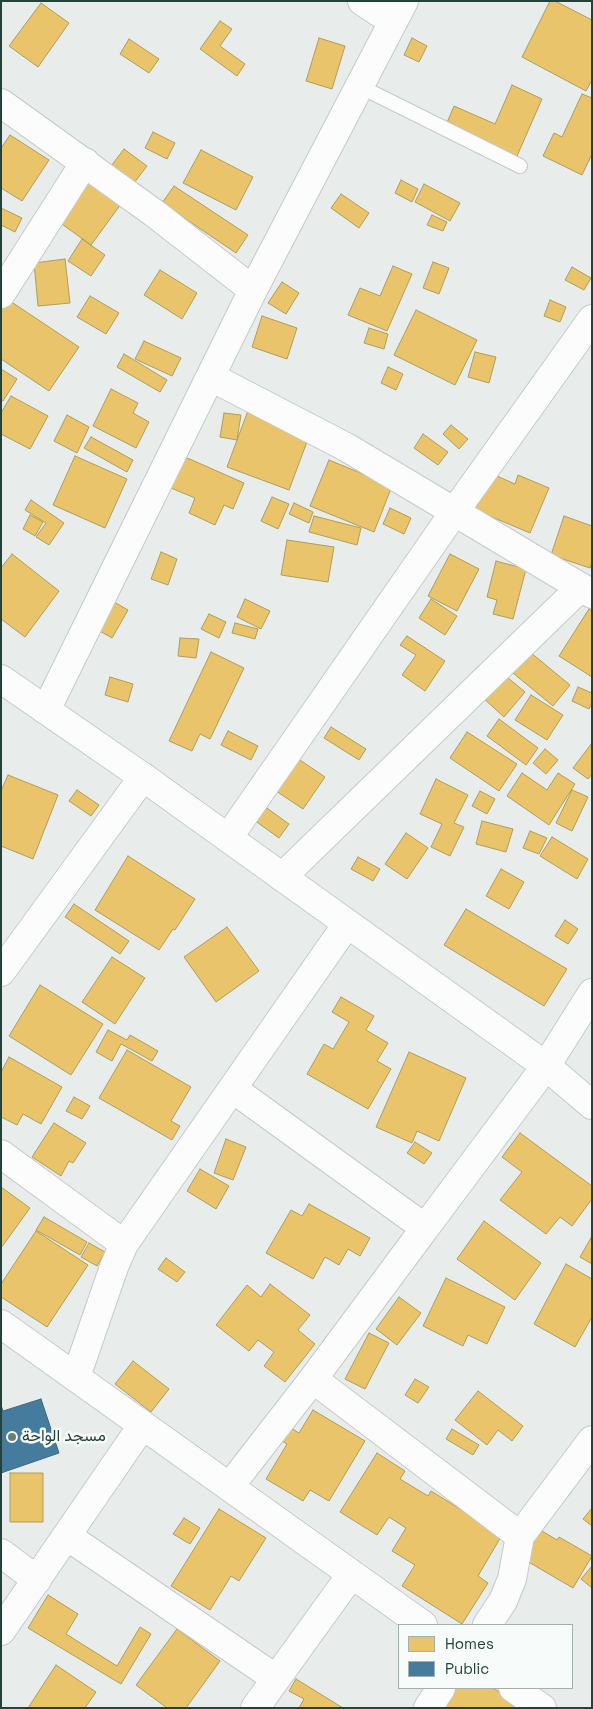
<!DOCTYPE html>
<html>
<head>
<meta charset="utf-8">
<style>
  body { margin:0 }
  #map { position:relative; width:593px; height:1709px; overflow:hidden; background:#e8edeb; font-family:"Space Grotesk",sans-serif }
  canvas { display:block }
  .frame { position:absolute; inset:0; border:2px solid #24423a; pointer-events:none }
  .legend { position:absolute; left:398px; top:1624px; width:175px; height:65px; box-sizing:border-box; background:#f7fbf9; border:1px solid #a3b1ad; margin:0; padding:6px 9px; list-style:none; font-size:15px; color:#24423a }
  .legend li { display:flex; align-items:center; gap:10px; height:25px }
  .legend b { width:25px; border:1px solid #a3b1ad }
</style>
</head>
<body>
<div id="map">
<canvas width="593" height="1709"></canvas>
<div class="frame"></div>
<ul class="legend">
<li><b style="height:14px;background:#e9c46a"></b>Homes</li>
<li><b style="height:14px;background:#457b9d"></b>Public</li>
</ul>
</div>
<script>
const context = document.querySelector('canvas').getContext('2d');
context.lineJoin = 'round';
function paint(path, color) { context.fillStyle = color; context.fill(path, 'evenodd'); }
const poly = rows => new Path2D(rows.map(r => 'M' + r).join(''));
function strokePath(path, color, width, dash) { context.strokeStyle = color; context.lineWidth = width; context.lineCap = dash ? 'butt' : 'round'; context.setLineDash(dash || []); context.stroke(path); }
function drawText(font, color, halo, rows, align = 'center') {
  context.font = font + ' "Space Grotesk",Vazirmatn,sans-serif'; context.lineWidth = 5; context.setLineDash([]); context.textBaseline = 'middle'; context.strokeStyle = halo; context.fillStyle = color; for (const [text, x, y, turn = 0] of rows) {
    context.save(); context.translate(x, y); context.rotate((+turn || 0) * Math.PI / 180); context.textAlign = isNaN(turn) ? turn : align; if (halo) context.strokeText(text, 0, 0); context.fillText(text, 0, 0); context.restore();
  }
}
const homes = poly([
  [550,1,555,1,592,20,592,80,586,91,522,57,550,1],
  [41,3,69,23,38,67,9,46,41,3],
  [220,21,232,29,220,46,245,64,237,76,200,49,220,21],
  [319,38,345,46,332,89,306,81,319,38],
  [412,38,427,46,419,62,404,55,412,38],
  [129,39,159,59,149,73,120,54,129,39],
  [512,85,542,99,517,156,446,125,454,106,495,124,512,85],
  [582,94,592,98,592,154,582,175,543,156,554,133,562,137,582,94],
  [153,132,175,143,167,159,145,148,153,132],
  [10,135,49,160,22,201,1,188,1,148,10,135],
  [124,149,147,166,134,183,111,166,124,149],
  [201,150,253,177,236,210,183,183,201,150],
  [89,180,121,204,91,245,59,222,89,180],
  [401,180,418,189,412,202,395,193,401,180],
  [424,184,460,203,450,221,415,202,424,184],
  [174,186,248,235,236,253,162,203,174,186],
  [341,194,369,213,359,228,331,208,341,194],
  [1,208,22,218,15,232,1,225,1,208],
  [432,215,447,222,443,231,427,225,432,215],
  [82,239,105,255,91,276,68,261,82,239],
  [65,259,70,303,38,306,34,263,65,259],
  [433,262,449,268,439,294,423,288,433,262],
  [393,266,412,274,387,331,348,315,360,288,380,296,393,266],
  [572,267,591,278,584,290,565,280,572,267],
  [160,270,197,293,182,319,144,295,160,270],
  [282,282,299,293,286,314,268,303,282,282],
  [90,296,119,313,106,334,77,317,90,296],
  [7,299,79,347,49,391,1,359,1,306,7,299],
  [550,300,566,307,560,322,544,316,550,300],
  [416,310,477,340,455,385,394,355,416,310],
  [262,316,297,328,287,359,252,347,262,316],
  [369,328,388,334,384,349,364,343,369,328],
  [144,341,181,358,172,376,135,359,144,341],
  [475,352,496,357,489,383,468,377,475,352],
  [124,354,167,380,160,392,117,367,124,354],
  [388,367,403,374,396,390,381,383,388,367],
  [1,369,17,379,3,401,1,400,1,369],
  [111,389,138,403,133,413,149,422,136,448,93,426,111,389],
  [11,396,48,416,30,449,1,434,1,413,11,396],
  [249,408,311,431,289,490,227,467,249,408],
  [224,413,241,415,237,440,220,437,224,413],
  [67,415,89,427,77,453,54,441,67,415],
  [451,425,468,439,459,449,443,434,451,425],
  [423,434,448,452,438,465,414,448,423,434],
  [91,437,133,460,127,472,84,448,91,437],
  [75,456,127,479,105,528,53,505,75,456],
  [185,457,244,483,233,509,224,505,215,525,189,513,195,498,171,488,185,457],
  [329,460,392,486,374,532,310,506,329,460],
  [488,472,515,484,518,475,549,488,530,533,473,509,488,472],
  [272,497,289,504,278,529,261,521,272,497],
  [31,500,64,523,49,545,36,537,46,523,25,510,31,500],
  [294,503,313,512,309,523,289,514,294,503],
  [390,508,411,518,404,534,383,524,390,508],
  [30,515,43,522,35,536,23,529,30,515],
  [314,516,361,528,357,545,309,532,314,516],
  [564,516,592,526,592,562,590,568,551,555,564,516],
  [287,540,334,547,328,582,281,575,287,540],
  [161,552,177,559,168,585,151,579,161,552],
  [12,554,59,591,25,637,1,619,1,568,12,554],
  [450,554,479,569,457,611,428,596,450,554],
  [496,561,526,569,513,619,493,614,497,600,487,597,496,561],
  [245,599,270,611,261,629,237,617,245,599],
  [431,599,457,616,445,635,419,618,431,599],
  [114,602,128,610,112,638,98,630,114,602],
  [589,609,592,611,592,677,559,656,589,609],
  [209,614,226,622,219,638,201,629,209,614],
  [235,623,258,629,255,639,232,633,235,623],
  [407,636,445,661,425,691,402,675,416,655,400,645,407,636],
  [180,638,199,639,196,658,178,656,180,638],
  [211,652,244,668,210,739,200,734,192,751,169,741,211,652],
  [530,652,570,685,553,706,513,673,530,652],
  [501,672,525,692,504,717,481,696,501,672],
  [110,677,133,684,128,702,105,695,110,677],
  [578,687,592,693,592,703,589,709,572,701,578,687],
  [531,695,563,715,547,740,515,720,531,695],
  [499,719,538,748,526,765,487,736,499,719],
  [331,727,366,749,359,760,324,738,331,727],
  [228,731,258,746,251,760,221,745,228,731],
  [467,732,517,764,499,791,450,758,467,732],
  [592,743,592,774,588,779,573,768,592,743],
  [545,749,558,760,546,774,533,763,545,749],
  [297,758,325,777,303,809,276,791,297,758],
  [522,773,547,790,558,773,575,784,549,825,507,796,522,773],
  [8,775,58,795,33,859,1,846,1,791,8,775],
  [436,779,468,795,454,823,464,827,450,856,431,847,442,824,420,814,436,779],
  [77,790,99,805,91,816,69,801,77,790],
  [572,790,588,797,572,831,556,823,572,790],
  [480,791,495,799,487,814,472,806,480,791],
  [264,806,289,824,279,838,254,820,264,806],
  [482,821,513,829,506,852,476,844,482,821],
  [530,831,547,838,539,854,523,848,530,831],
  [406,833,428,848,407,879,385,864,406,833],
  [552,837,588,859,577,879,540,856,552,837],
  [128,856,195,899,175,930,173,929,159,950,95,910,128,856],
  [358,857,380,869,373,881,351,869,358,857],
  [501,869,524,882,509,909,486,896,501,869],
  [74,904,129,941,120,954,65,917,74,904],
  [466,909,567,969,544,1006,444,945,466,909],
  [565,920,578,929,568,944,555,936,565,920],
  [227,927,259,971,216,1002,184,957,227,927],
  [112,957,145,978,115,1024,82,1002,112,957],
  [40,985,103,1024,71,1075,9,1036,40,985],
  [341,997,374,1016,366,1030,388,1043,377,1061,391,1069,368,1109,307,1074,324,1044,333,1049,349,1022,332,1012,341,997],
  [108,1030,127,1040,130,1035,158,1051,152,1061,121,1044,112,1061,96,1052,108,1030],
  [127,1050,191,1087,171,1121,180,1126,172,1140,99,1098,127,1050],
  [409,1052,466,1078,439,1141,417,1131,412,1143,376,1127,409,1052],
  [9,1057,62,1087,41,1124,23,1114,17,1125,1,1117,1,1072,9,1057],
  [74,1097,90,1106,82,1119,66,1111,74,1097],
  [54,1123,86,1143,73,1163,69,1161,61,1176,32,1157,54,1123],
  [520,1133,592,1186,592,1199,572,1226,560,1217,546,1234,500,1200,522,1172,502,1157,520,1133],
  [226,1139,246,1147,233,1180,214,1173,226,1139],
  [415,1142,432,1153,424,1164,407,1153,415,1142],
  [200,1169,229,1186,216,1209,187,1191,200,1169],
  [1,1187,30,1208,1,1248,1,1187],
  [309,1204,370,1238,360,1256,348,1249,339,1265,325,1257,313,1279,266,1253,291,1210,302,1216,309,1204],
  [44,1217,87,1242,80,1255,36,1230,44,1217],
  [484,1221,541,1263,515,1300,457,1259,484,1221],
  [36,1231,88,1265,47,1327,1,1297,1,1284,36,1231],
  [592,1236,592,1264,580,1257,592,1236],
  [89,1243,105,1252,97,1266,81,1257,89,1243],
  [166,1258,185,1272,177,1282,158,1269,166,1258],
  [566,1264,592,1279,592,1317,575,1347,534,1324,566,1264],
  [446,1278,505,1307,487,1344,468,1335,463,1346,423,1326,446,1278],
  [270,1284,310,1315,298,1330,315,1344,285,1382,264,1366,274,1352,258,1340,249,1351,216,1325,247,1285,261,1297,270,1284],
  [399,1297,421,1313,397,1345,376,1329,399,1297],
  [369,1333,389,1343,365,1389,345,1379,369,1333],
  [133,1361,169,1389,151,1412,115,1384,133,1361],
  [415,1379,429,1387,418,1403,405,1395,415,1379],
  [478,1391,523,1426,512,1441,498,1430,487,1445,455,1420,478,1391],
  [313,1410,365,1441,329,1501,310,1490,303,1501,266,1479,287,1444,272,1435,280,1421,299,1433,313,1410],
  [452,1429,479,1445,473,1455,446,1439,452,1429],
  [377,1453,405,1471,400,1479,428,1496,431,1491,502,1535,478,1576,488,1583,462,1624,402,1586,415,1565,392,1551,406,1528,389,1517,377,1535,340,1512,377,1453],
  [10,1473,43,1473,43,1522,10,1522,10,1473],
  [592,1508,592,1526,583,1519,592,1508],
  [219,1509,266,1538,239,1581,231,1576,210,1610,171,1586,219,1509],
  [184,1518,200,1528,190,1544,173,1534,184,1518],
  [537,1528,557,1540,559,1537,592,1556,573,1588,520,1557,537,1528],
  [592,1566,592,1588,581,1579,592,1566],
  [48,1595,78,1614,66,1634,117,1666,140,1627,151,1634,121,1684,28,1628,48,1595],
  [177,1629,220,1661,186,1708,167,1708,136,1685,177,1629],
  [56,1665,96,1692,85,1708,28,1708,56,1665],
  [296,1679,343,1708,299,1708,304,1699,289,1691,296,1679],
  [454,1688,492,1688,517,1701,513,1708,430,1708,454,1688]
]);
const public = poly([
  [41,1399,59,1453,1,1473,1,1405,3,1411,41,1399]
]);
const service = poly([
  [359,86,520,166]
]);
const minor = poly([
  [362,1,392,21],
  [1,103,154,213,253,290],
  [1,294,85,162],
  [211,377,346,447,592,594],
  [46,710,253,290,404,1],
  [228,838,455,511,592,319],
  [282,877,581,587],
  [1,972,143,777],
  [1,1154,124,1244,347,924],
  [425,1228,546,1066,592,993],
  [1,1324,423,1625],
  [76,1377,114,1267,124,1244],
  [313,1379,520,1536],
  [230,1486,313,1379,425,1228,233,1089],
  [67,1536,275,1678],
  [1,1553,37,1580],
  [487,1625,503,1601,512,1579,520,1536,592,1440],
  [1,1631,142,1426],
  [513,1688,542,1708],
  [255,1708,351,1575],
  [428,1708,441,1688]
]);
const tertiary = poly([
  [1,679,143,777,546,1066,592,1105]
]);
const markers = [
  [12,1437,5,"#697e78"]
];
const poiNames = [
  ["مسجد الواحة",22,1437]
];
paint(homes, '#e9c46a');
strokePath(homes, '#ae9d5c', 1);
paint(public, '#457b9d');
strokePath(public, '#3b6a7f', 1);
strokePath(service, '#c5cac8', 16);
strokePath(minor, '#c5cac8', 30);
strokePath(tertiary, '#c5cac8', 30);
strokePath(service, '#fcfcfc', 14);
strokePath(minor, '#fcfcfc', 28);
strokePath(tertiary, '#fcfcfc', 28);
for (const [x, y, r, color] of markers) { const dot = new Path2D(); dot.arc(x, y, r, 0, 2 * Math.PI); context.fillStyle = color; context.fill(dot); strokePath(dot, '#f7fbf9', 2); }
drawText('16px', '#24423a', '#f7fbf9', poiNames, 'left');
</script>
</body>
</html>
